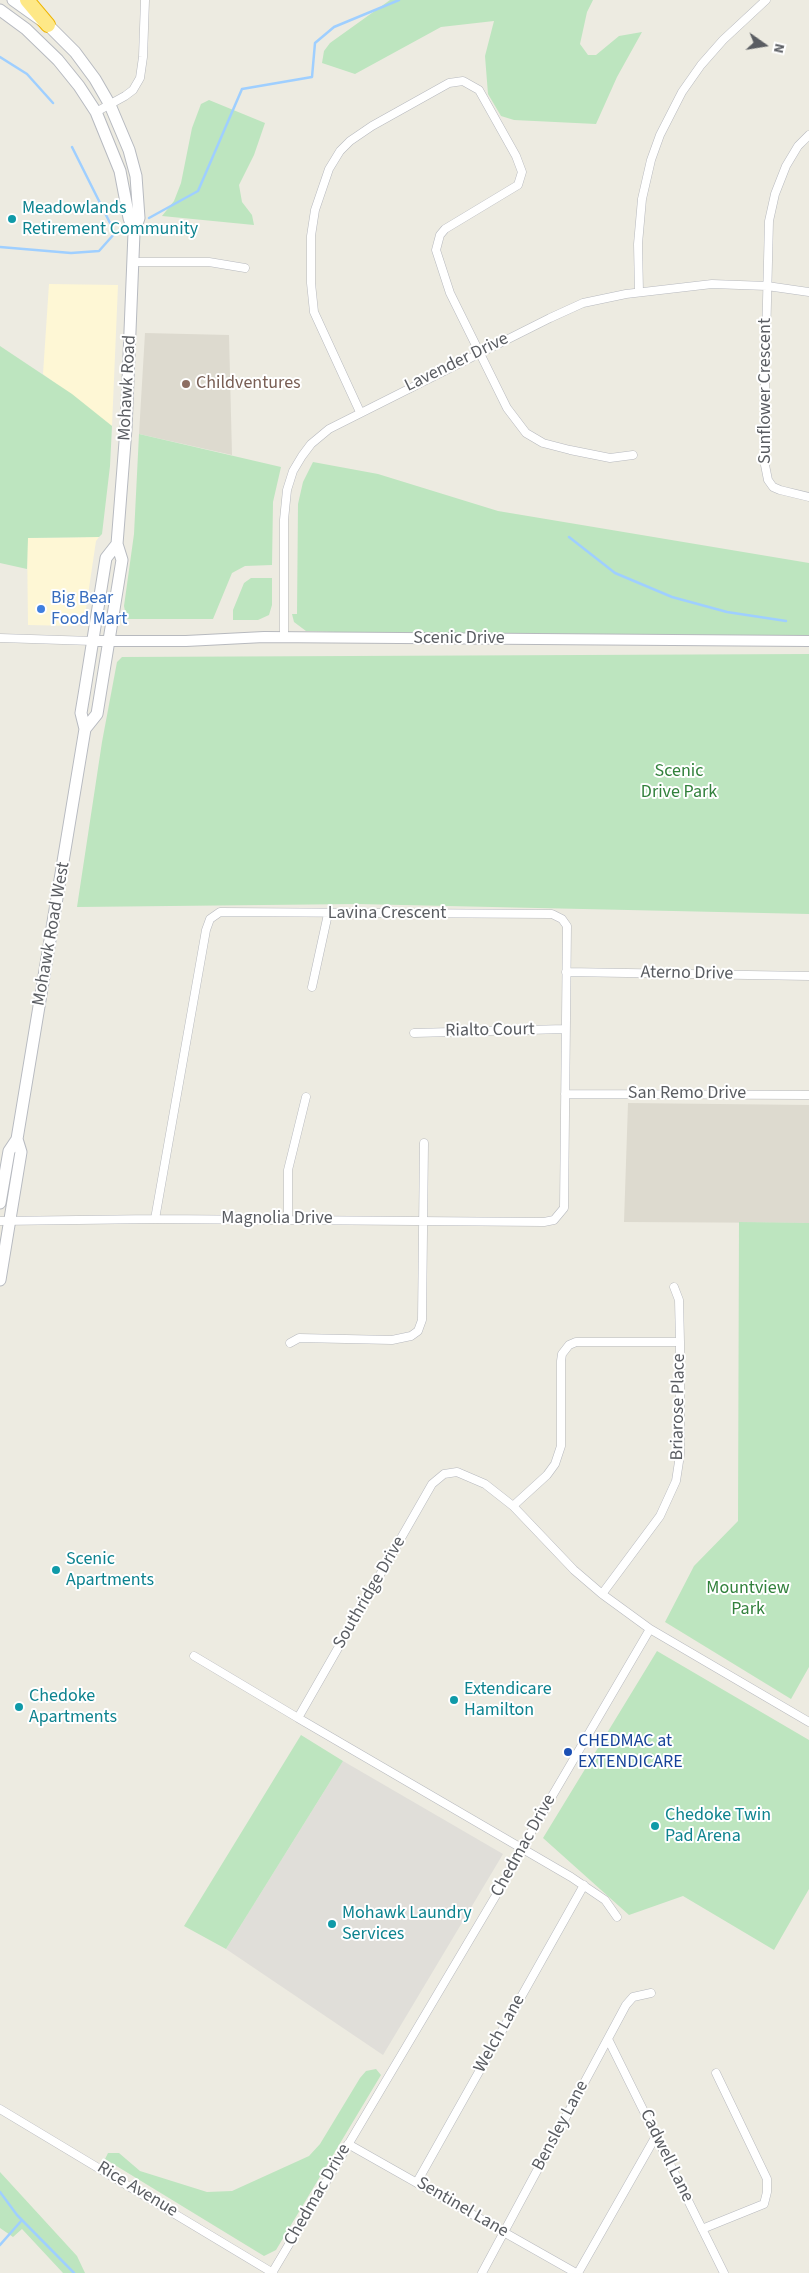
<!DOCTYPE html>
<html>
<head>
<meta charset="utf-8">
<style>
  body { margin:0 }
  #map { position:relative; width:809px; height:2273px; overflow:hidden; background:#edebe1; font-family:"Source Sans 3",sans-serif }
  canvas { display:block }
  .north { position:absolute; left:739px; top:20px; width:50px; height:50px; -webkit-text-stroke:4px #fff; paint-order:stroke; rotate:103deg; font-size:14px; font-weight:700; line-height:20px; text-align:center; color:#5a5d62 }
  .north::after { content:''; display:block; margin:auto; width:18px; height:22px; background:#5a5d62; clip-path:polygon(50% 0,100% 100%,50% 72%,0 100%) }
</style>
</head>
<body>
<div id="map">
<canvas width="809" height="2273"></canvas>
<div class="north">N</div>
</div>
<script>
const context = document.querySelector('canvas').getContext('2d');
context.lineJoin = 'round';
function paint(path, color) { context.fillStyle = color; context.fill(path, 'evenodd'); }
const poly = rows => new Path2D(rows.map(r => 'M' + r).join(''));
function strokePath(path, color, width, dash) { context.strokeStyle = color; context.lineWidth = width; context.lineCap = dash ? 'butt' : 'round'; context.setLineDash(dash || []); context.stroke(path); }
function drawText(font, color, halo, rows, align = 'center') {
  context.font = font + ' "Source Sans 3",sans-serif'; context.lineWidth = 4; context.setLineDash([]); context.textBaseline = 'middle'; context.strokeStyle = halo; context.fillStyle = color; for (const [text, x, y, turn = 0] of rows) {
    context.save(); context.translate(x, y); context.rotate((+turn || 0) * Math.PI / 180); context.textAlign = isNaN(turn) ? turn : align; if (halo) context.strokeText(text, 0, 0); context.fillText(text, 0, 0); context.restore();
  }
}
const commercial = poly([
  [49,284,118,285,112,426,43,374],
  [99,537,96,541,84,622,74,626,28,625,27,538]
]);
const industrial = poly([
  [343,1761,503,1854,383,2055,226,1949]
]);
const education = poly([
  [145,333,229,335,232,455,139,434],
  [628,1103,809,1105,809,1223,624,1222]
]);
const green = poly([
  [390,0,593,0,587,12,580,44,588,55,596,55,619,36,642,32,617,77,596,124,514,120,501,116,488,94,485,56,494,21,441,27,355,74,322,63,324,51,330,43],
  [209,100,265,123,254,155,239,185,242,202,252,215,254,225,162,216,174,201,181,183,192,128,201,104],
  [0,346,72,394,112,426,110,466,102,534,99,537,28,538,27,569,0,563],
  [139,434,281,467,273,502,272,565,245,566,232,573,213,619,128,619,126,616,124,606,134,534],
  [313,462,378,474,498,511,809,563,809,635,421,635,306,631,294,622,292,614,297,614,298,504,303,482],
  [251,578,272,578,272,605,269,615,258,620,233,620,233,610,244,583],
  [809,654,809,914,357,904,77,907,102,742,117,662,122,657],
  [739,1222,809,1223,809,1667,791,1699,665,1622,694,1566,738,1521],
  [657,1651,809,1740,809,1889,774,1950,683,1896,629,1915,543,1838],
  [301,1735,343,1761,226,1949,184,1926],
  [376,2069,381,2075,276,2250,264,2256,105,2159,108,2153,119,2153,140,2171,207,2192,232,2191,309,2156,320,2144,360,2078,366,2071],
  [0,2172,77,2256,85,2273,63,2273,22,2229,13,2237,0,2228]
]);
const stream = poly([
  [0,57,27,74,53,103],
  [72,147,115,233],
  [149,218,198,191,242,89,312,77,315,43,334,27,399,0],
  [0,247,71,253,99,251,115,233,119,231],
  [569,537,615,573,672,597,727,612,786,621],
  [0,2192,17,2215,74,2273],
  [0,2245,22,2220]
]);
const minor = poly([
  [96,112,125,96,133,90,140,78,143,57,145,0],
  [809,135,798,146,786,166,775,194,769,221,765,382,765,465,768,480,773,487,780,490,809,497],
  [134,262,209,262,245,268],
  [639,292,638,244,642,199,651,160,660,135,682,92,701,65,723,40,766,0],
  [360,412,314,312,311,283,311,236,315,210,329,169,340,151,350,141,372,126,449,83,463,81,479,90,516,156,522,172,518,185,445,229,440,235,436,250,450,293,507,408,526,433,543,443,570,450,610,458,633,455],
  [284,637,284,520,287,490,293,471,302,456,311,444,329,429,550,318,583,303,626,294,712,284,767,286,809,292],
  [0,638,93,641],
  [566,972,809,976],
  [312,987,328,914],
  [414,1033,565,1029],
  [565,1094,809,1095],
  [288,1219,288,1170,306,1097],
  [0,1221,155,1219,544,1222,554,1220,564,1208,567,926,562,919,552,914,220,912,210,919,206,930,155,1219],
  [290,1343,299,1338,392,1340,411,1336,418,1331,422,1320,424,1143],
  [513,1506,547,1475,555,1464,561,1446,561,1361,562,1354,569,1345,576,1342,680,1342],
  [602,1594,660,1516,676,1481,680,1455,680,1342,679,1300,674,1287],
  [194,1656,298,1718],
  [617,1917,605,1900,571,1877,298,1718,432,1484,444,1474,457,1472,485,1484,513,1506,574,1570,602,1594,650,1629],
  [608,2039,724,2273],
  [0,2109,273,2273],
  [348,2144,576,2273],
  [417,2182,584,1885],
  [702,2229,764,2204,767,2192,767,2179,716,2073],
  [272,2273,495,1897,534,1827,650,1629,809,1722],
  [482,2273,626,2005,633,1997,651,1993],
  [578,2273,656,2136]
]);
const tertiary = poly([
  [93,641,186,641,264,637,809,641]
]);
const secondary = poly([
  [13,0,48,25,75,52,95,79,110,105,129,150,136,176,139,218,134,233],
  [0,10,26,29,58,60,79,86,96,112,120,171,129,218,134,233,126,429,117,544,122,560,97,714,85,729],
  [0,1203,9,1151,17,1139],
  [0,1280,21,1152,17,1139,85,729,81,713,85,689,106,558,117,544]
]);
const motorway = poly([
  [27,0,48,25]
]);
const markers = [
  [12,219,5,"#0f9aa8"],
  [186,384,5,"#8d6e63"],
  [41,609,5,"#3f7fe0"],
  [56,1570,5,"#0f9aa8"],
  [454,1700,5,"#0f9aa8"],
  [19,1707,5,"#0f9aa8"],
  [568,1752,5,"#1a4fb4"],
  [655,1826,5,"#0f9aa8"],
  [332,1924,5,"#0f9aa8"]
];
const cultureNames = [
  ["Meadowlands",22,209],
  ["Retirement Community",22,230],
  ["Scenic",66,1560],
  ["Apartments",66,1581],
  ["Extendicare",464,1690],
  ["Hamilton",464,1711],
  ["Chedoke",29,1697],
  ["Apartments",29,1718],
  ["Chedoke Twin",665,1816],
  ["Pad Arena",665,1837],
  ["Mohawk Laundry",342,1914],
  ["Services",342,1935]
];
const streetNames = [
  ["Lavender Drive",457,363,-26],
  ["Mohawk Road",128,388,-87],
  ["Sunflower Crescent",766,391,-90],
  ["Scenic Drive",459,639],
  ["Lavina Crescent",387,914],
  ["Mohawk Road West",52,934,-80],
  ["Aterno Drive",687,974,1],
  ["Rialto Court",490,1031,-1],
  ["San Remo Drive",687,1094],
  ["Magnolia Drive",277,1219],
  ["Briarose Place",679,1407,-89],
  ["Southridge Drive",370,1593,-60],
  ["Chedmac Drive",524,1846,-61],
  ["Welch Lane",500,2034,-61],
  ["Bensley Lane",561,2126,-62],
  ["Cadwell Lane",666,2156,64],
  ["Rice Avenue",137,2190,31],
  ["Chedmac Drive",318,2195,-60],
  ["Sentinel Lane",462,2208,30]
];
const educationNames = [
  ["Childventures",196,384]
];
const shopNames = [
  ["Big Bear",51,599],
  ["Food Mart",51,620]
];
const parkNames = [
  ["Scenic",679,772],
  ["Drive Park",679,793],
  ["Mountview",748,1589],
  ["Park",748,1610]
];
const transitNames = [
  ["CHEDMAC at",578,1742],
  ["EXTENDICARE",578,1763]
];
paint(commercial, '#fef7d5');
paint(industrial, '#e0ded9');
paint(education, '#dddacf');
paint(green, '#bde5bf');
strokePath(stream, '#9fcfff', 2.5);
strokePath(minor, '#b7b9be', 9);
strokePath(tertiary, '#b7b9be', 12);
strokePath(secondary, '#b7bac0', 13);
strokePath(motorway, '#eeb400', 16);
strokePath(minor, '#fff', 8);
strokePath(tertiary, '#fff', 10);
strokePath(secondary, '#fff', 11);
strokePath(motorway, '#fee887', 14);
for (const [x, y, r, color] of markers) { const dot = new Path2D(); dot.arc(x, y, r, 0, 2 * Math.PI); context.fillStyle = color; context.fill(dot); strokePath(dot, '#fff', 2); }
drawText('18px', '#0d838f', '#fff', cultureNames, 'left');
drawText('18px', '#5a5d62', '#fff', streetNames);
drawText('18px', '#785e54', '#fff', educationNames, 'left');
drawText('18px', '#366cbe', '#fff', shopNames, 'left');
drawText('18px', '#32813c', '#fff', parkNames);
drawText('18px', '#164399', '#fff', transitNames, 'left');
</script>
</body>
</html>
